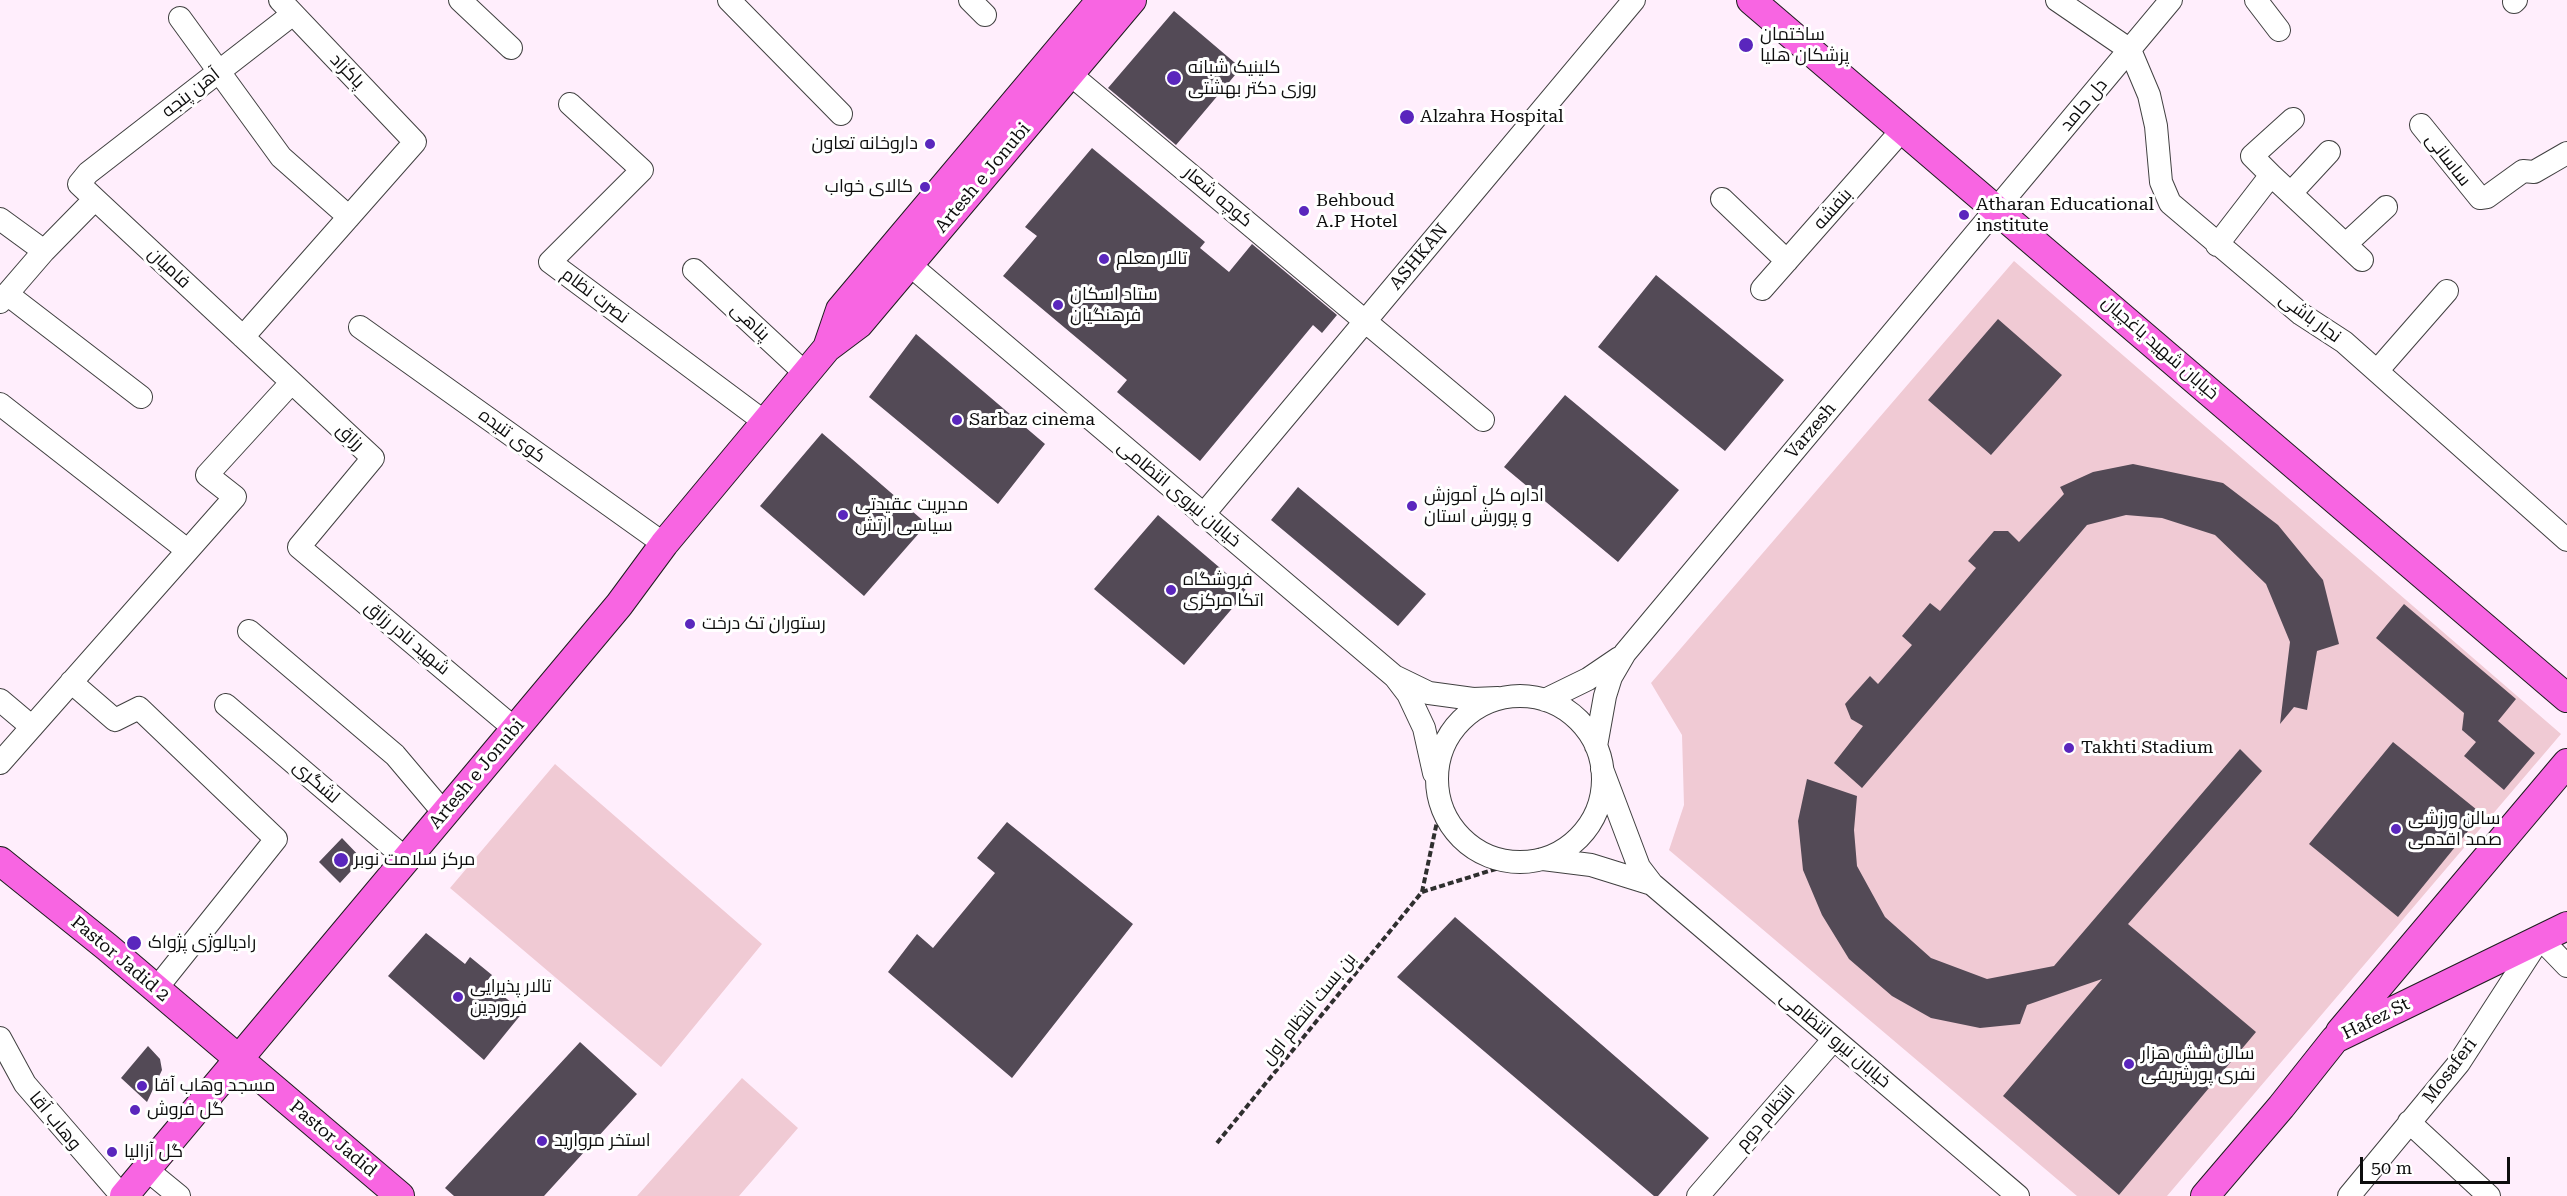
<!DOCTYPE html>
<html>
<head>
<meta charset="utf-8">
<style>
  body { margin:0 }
  #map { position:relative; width:2567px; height:1196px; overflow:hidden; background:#ffeefc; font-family:"Roboto Serif",serif }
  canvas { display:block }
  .scale { position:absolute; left:2360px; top:1157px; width:150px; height:27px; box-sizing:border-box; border:3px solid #0d0d0d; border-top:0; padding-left:8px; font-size:18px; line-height:21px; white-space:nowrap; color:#0d0d0d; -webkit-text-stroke:4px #fff; paint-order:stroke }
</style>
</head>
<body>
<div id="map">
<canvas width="2567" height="1196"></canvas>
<div class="scale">50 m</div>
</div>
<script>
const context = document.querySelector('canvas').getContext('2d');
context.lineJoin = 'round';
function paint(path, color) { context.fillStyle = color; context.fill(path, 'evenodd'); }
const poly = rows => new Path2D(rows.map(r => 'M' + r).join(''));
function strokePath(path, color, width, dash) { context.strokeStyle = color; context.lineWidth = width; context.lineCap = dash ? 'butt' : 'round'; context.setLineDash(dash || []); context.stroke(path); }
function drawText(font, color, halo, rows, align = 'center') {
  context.font = font + ' "Roboto Serif",Cairo,serif'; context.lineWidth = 6; context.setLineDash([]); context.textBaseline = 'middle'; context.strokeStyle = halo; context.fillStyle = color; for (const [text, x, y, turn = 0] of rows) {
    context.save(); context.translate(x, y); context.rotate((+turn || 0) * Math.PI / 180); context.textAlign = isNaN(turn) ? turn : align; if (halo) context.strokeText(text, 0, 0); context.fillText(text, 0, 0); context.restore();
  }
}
const pitch = poly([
  [2014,261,2561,734,2167,1196,2077,1196,1669,850,1684,805,1682,735,1651,683],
  [555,764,762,944,661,1067,450,888],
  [742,1078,798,1128,739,1196,637,1196]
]);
const building = poly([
  [1174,11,1241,68,1176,145,1108,88],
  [1092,148,1205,242,1200,248,1229,272,1252,244,1337,315,1322,333,1313,325,1200,461,1117,392,1127,380,1003,276,1037,236,1025,227],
  [1656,275,1784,380,1725,451,1598,347],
  [1998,319,2062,375,1991,455,1928,400],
  [916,334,1045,444,998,504,869,397],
  [1565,395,1679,490,1618,562,1504,467],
  [822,433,927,524,864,596,760,506],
  [2133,464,2223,483,2278,525,2323,580,2339,644,2317,651,2307,710,2294,707,2280,724,2290,642,2266,584,2215,535,2162,518,2126,515,2087,525,1862,788,1834,763,1863,726,1851,719,1845,704,1870,676,1878,684,1912,645,1902,636,1930,603,1940,611,1976,568,1968,561,1994,531,2008,531,2019,542,2064,494,2060,487,2093,472],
  [1298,487,1426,594,1398,626,1271,520],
  [1158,515,1247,591,1184,665,1094,589],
  [2404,604,2516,699,2498,721,2535,753,2504,790,2464,756,2476,742,2462,730,2464,713,2376,638],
  [2393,742,2482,814,2398,917,2309,844],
  [2240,749,2262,771,2128,924,2256,1032,2119,1195,2003,1096,2102,979,2027,1005,2020,1024,1980,1028,1931,1018,1892,996,1849,959,1822,915,1803,870,1798,821,1807,779,1857,796,1854,830,1857,866,1885,917,1931,958,1987,979,2054,966],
  [1007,822,1133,924,1012,1078,888,972,917,934,933,948,995,873,977,858],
  [342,838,362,859,340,883,319,862],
  [1455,917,1709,1138,1658,1196,1654,1196,1397,977],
  [426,933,465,964,470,957,492,975,486,982,523,1012,484,1060,388,976],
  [580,1042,637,1094,544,1196,454,1196,445,1188],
  [148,1046,160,1059,162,1070,147,1102,121,1078]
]);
const path = poly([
  [1422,892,1518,862],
  [1217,1143,1422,892,1441,803]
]);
const minor = poly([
  [460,0,511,48],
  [729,0,841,114],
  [970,0,985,15],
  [2057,0,2130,50,2149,95,2156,126,2161,182,2170,203,2301,314,2344,342,2567,540],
  [2256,0,2279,30],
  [2514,2,2516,0],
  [180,18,281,157,349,217],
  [1070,74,1483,420],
  [570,104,642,170,550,262,766,423],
  [2421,125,2480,198,2487,197,2523,171,2534,172,2567,153],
  [2271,175,2252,156,2293,119],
  [2291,193,2329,152],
  [95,199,373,458,299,547,515,729],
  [1722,199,1787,261],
  [0,219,44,251],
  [2346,244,2386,207],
  [2217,245,2271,175,2362,260],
  [910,265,1394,676,1429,693,1473,699,1498,698],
  [694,270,806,374],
  [1762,289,1903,129],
  [7,294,141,397],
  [0,302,44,251,95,199,79,184,88,173,293,14],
  [360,327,664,544],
  [243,337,415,142,280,0],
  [2377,371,2447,291],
  [0,404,187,550],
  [1203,515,1634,0],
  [249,631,395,755,444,813],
  [1395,677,1408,694,1424,728,1434,773],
  [71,682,115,720,139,708,276,839,156,989],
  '1437 779a83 83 0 1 1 166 0a83 83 0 1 1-166 0Z',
  [0,700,32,727],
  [1545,700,1588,679,1619,658],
  [226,705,406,859],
  [1596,746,1605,696,1611,677,1625,653,2171,0],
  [0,763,235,497,207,475,291,383],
  [1602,769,1639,867,1652,884,2018,1196],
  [1543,859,1591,865,1652,884],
  [0,1038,25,1084,122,1196],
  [2409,1122,2489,1196],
  [146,1169,179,1196],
  [1698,1196,1834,1039],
  [2349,1196,2459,1063,2540,938,2567,966]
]);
const major = poly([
  [1751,0,2567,698],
  [827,348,840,310,1101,0],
  [0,861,107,947,400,1196],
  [2340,1032,2567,763],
  [124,1196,619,605,664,544,827,348,859,324,1132,0],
  [2205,1196,2281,1107,2335,1039,2567,926]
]);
const markers = [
  [1746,45,8,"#5a26bd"],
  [1174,78,8,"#5a26bd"],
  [1407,117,8,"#5a26bd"],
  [930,144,6,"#5a26bd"],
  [925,187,6,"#5a26bd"],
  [1304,211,6,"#5a26bd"],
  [1964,215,6,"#5a26bd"],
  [1104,259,6,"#5a26bd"],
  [1058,305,6,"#5a26bd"],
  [957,420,6,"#5a26bd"],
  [1412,506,6,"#5a26bd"],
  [843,515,6,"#5a26bd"],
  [1171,590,6,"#5a26bd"],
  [690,624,6,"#5a26bd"],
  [2069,748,6,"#5a26bd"],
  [2396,829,6,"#5a26bd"],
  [341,860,8,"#5a26bd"],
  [134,943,8,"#5a26bd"],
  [458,997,6,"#5a26bd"],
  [2129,1064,6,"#5a26bd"],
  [142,1086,6,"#5a26bd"],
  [135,1110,6,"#5a26bd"],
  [542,1141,6,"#5a26bd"],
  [112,1152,6,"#5a26bd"]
];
const poiNames = [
  ["ساختمان",1760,35],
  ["پزشکان هلیا",1760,56],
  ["کلینیک شبانه",1188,68],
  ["روزی دکتر بهشتی",1188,89],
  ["Alzahra Hospital",1420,117],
  ["داروخانه تعاون",918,144,"right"],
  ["کالای خواب",913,187,"right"],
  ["Behboud",1316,201],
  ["A.P Hotel",1316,222],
  ["Atharan Educational",1976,205],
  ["institute",1976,226],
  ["تالار معلم",1116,259],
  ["ستاد اسکان",1070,295],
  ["فرهنگیان",1070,316],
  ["Sarbaz cinema",969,420],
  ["اداره کل آموزش",1424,496],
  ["و پرورش استان",1424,517],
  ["مدیریت عقیدتی",855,505],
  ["سیاسی ارتش",855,526],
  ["فروشگاه",1183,580],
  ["اتکا مرکزی",1183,601],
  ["رستوران تک درخت",702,624],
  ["Takhti Stadium",2081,748],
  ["سالن ورزشی",2408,819],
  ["صمد اقدمی",2408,840],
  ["مرکز سلامت نوبر",354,860],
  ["رادیالوژی پژواک",148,943],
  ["تالار پذیرایی",470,987],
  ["فروردین",470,1008],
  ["سالن شش هزار",2141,1054],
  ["نفری پورشریفی",2141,1075],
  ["مسجد وهاب آقا",154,1086],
  ["گل فروش",147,1110],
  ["استخر مروارید",554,1141],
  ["گل آزالیا",124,1152]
];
const streetNames = [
  ["پاکزاد",347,71,46],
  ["آهن پنجه",191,93,-38],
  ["دل حامد",2084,105,-50],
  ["ساسانی",2448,160,52],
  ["Artesh e Jonubi",983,178,-50],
  ["کوچه شعار",1218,197,40],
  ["بنفشه",1833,209,-48],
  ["ASHKAN",1419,257,-50],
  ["فامیان",169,268,43],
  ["نصرت نظام",595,296,37],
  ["نجار باشی",2310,318,36],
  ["پناهی",750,322,43],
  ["خیابان شهید یاغچیان",2160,348,41],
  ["Varzesh",1811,431,-50],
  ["کوی تنیده",512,436,36],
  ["رزاق",350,437,43],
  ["خیابان نیروی انتظامی",1179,494,40],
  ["شهید نادر رزاق",407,638,40],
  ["Artesh e Jonubi",477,774,-50],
  ["لشگری",316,782,41],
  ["Pastor Jadid 2",120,959,40],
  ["بن بست انتظام اول",1309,1009,-51],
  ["Hafez St",2376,1019,-26],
  ["خیابان نیرو انتظامی",1835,1040,40],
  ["Mosaferi",2450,1071,-53],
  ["انتظام دوم",1766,1118,-49],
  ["وهاب آقا",55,1121,50],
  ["Pastor Jadid",333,1139,40]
];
paint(pitch, '#f0cad4');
paint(building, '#534a56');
strokePath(minor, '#404040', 24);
strokePath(major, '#1e1e1e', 30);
strokePath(path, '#2f2f2f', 4, [6, 3]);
strokePath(minor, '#fff', 22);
strokePath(major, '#f865e2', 28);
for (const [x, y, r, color] of markers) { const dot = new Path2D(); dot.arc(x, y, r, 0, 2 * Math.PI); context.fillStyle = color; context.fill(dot); strokePath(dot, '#fff', 2); }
drawText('18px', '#0d0d0d', '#fff', poiNames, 'left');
drawText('18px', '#0d0d0d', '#fff', streetNames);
</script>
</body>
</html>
